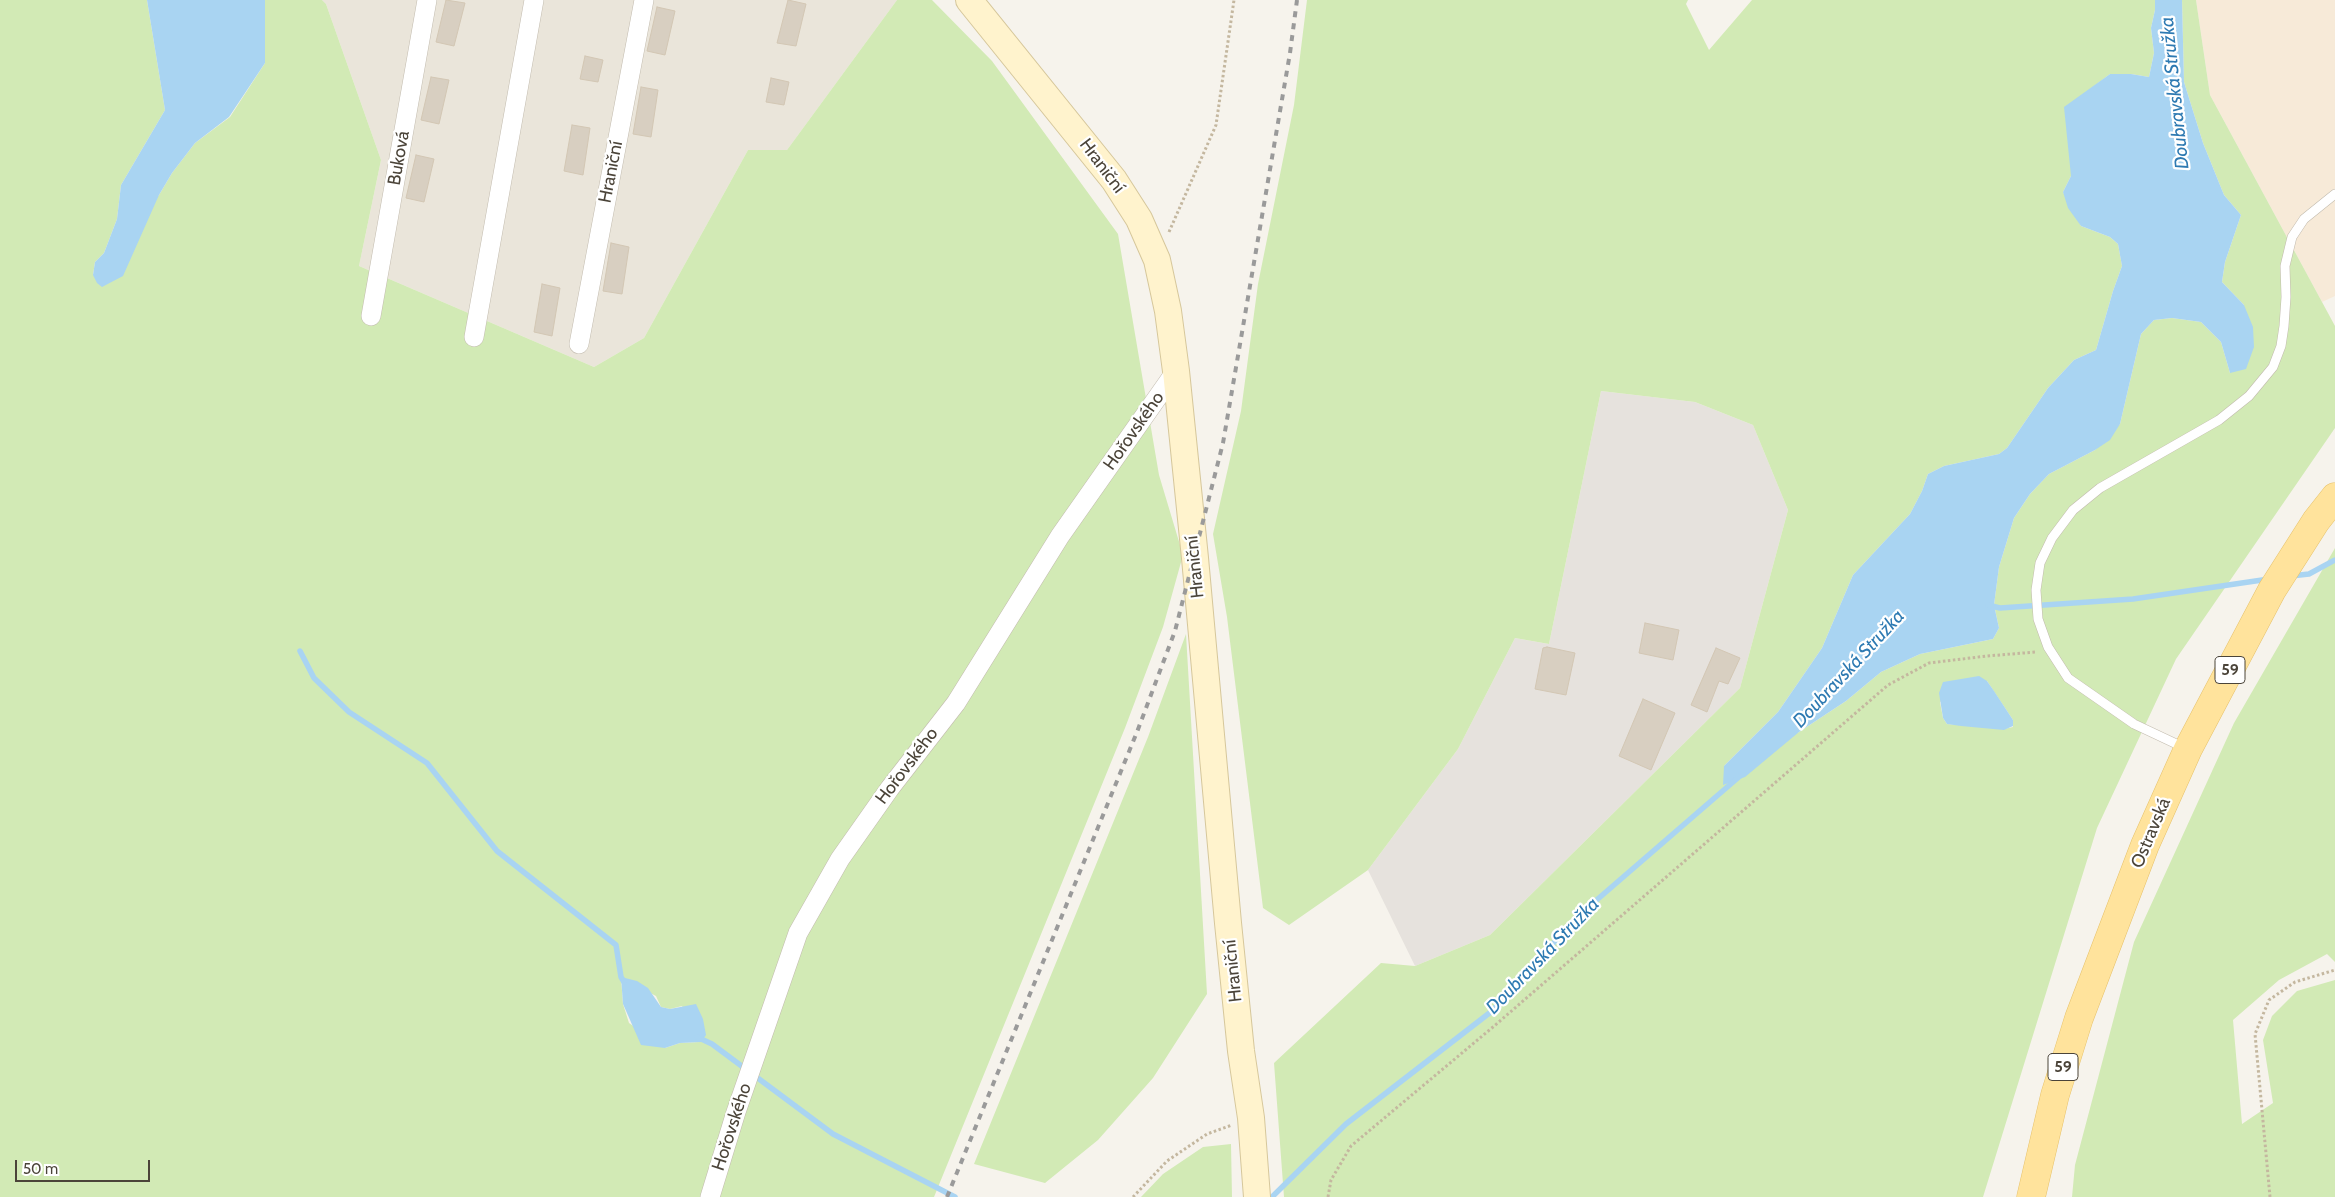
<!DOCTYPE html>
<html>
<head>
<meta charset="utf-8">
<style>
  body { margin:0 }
  #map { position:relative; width:2335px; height:1197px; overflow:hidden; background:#f6f3ec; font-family:Cabin,sans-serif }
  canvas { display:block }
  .scale { position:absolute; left:15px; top:1160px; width:135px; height:22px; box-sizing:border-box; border:2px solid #4b4439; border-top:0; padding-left:6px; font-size:15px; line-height:18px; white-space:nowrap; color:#4b4439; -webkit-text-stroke:4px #fff; paint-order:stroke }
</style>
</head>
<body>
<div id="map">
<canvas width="2335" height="1197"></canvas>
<div class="scale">50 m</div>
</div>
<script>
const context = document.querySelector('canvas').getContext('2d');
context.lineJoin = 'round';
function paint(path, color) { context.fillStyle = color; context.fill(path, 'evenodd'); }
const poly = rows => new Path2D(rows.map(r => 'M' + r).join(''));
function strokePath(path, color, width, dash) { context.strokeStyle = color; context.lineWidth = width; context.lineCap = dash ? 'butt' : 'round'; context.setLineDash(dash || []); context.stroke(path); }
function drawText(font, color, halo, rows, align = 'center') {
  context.font = font + ' Cabin,sans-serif'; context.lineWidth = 4.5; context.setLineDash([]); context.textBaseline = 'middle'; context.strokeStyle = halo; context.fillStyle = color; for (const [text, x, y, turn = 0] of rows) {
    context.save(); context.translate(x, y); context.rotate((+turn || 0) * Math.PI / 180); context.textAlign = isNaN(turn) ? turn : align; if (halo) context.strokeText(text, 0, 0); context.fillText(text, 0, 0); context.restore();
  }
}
const residential = poly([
  [322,0,897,0,787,150,748,150,644,338,594,367,359,266,381,160,326,4]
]);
const commercial = poly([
  [2196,0,2335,0,2335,296,2322,302,2210,95]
]);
const industrial = poly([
  [1601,391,1695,402,1753,425,1788,510,1740,688,1490,935,1415,966,1368,870,1458,749,1515,638,1549,644]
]);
const green = poly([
  [0,0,147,0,165,110,121,185,117,219,104,253,95,262,93,275,159,195,172,173,195,143,230,117,265,63,265,0,322,0,326,4,381,160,359,266,594,367,644,338,748,150,787,150,897,0,932,0,992,61,1118,234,1159,475,1183,555,1163,627,1125,728,934,1197,0,1197],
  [621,978,656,996,661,1007,670,1009,682,1006,700,1042,680,1043,665,1048,629,1023,623,1004],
  [1307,0,1688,0,1686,4,1709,50,1752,0,2155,0,2155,10,2151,28,2154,53,2149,77,2131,74,2110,74,2089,90,2071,157,2071,176,2063,192,2081,226,2110,237,2118,244,2122,266,2113,291,2096,350,2074,360,2048,388,2007,448,1999,454,1944,466,1928,474,1922,491,1910,514,1853,575,1822,648,1778,712,1724,766,1799,732,1846,701,1881,672,1920,654,1993,639,1999,628,1994,605,1999,567,2014,518,2030,494,2049,474,2095,450,2120,424,2141,334,2154,320,2172,318,2201,322,2221,342,2230,373,2244,305,2222,282,2225,262,2241,215,2224,195,2203,143,2184,82,2182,0,2196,0,2210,95,2335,326,2335,428,2176,659,2097,828,1983,1197,1284,1197,1274,1063,1381,963,1415,966,1490,935,1740,688,1788,510,1753,425,1695,402,1601,391,1549,644,1515,638,1458,749,1368,870,1289,925,1263,908,1227,617,1213,534,1241,411,1258,284,1294,105],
  [1987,681,2013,720,2013,727,2004,729,1947,724,1943,718,1940,702],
  [2335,548,2335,962,2327,954,2279,980,2233,1020,2242,1124,2273,1103,2263,1040,2272,1016,2297,991,2335,980,2335,1197,2072,1197,2075,1165,2134,942,2234,723],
  [1186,634,1207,994,1153,1078,1098,1140,1045,1183,974,1164,1148,737],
  [1231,1144,1232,1197,1141,1197,1163,1174,1203,1147]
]);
const water = poly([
  [147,0,265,0,265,63,229,117,195,143,172,173,159,195,123,276,102,287,97,283,93,275,95,262,104,253,117,219,121,185,165,110],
  [2155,0,2182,0,2184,82,2203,143,2224,195,2241,215,2225,262,2222,282,2244,305,2253,327,2254,347,2246,369,2230,373,2221,342,2201,322,2172,318,2154,320,2141,334,2120,424,2110,440,2095,450,2049,474,2030,494,2014,518,1999,567,1994,605,1999,628,1993,639,1920,654,1881,672,1846,701,1799,732,1745,777,1723,785,1724,766,1778,712,1822,648,1853,575,1910,514,1922,491,1928,474,1944,466,1999,454,2007,448,2048,388,2074,360,2096,350,2113,291,2122,266,2118,244,2110,237,2081,226,2068,208,2063,192,2071,176,2064,107,2110,74,2131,74,2149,77,2154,53,2151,28,2155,10],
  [1979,676,1987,681,1994,691,2013,720,2013,726,2004,730,1961,726,1947,724,1943,718,1939,693,1943,682],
  [621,977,637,981,648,988,661,1007,670,1009,696,1004,703,1019,706,1035,701,1042,680,1043,665,1048,641,1045,623,1004]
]);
const stream = poly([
  [2291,576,2309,574,2335,560],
  [1988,605,2000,608,2133,599,2269,579],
  [300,651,314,678,349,712,427,763,497,851,616,945,621,977,624,982],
  [697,1037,712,1044,833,1134,955,1197],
  [1272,1197,1346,1124,1492,1011,1577,917,1740,776]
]);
const building = poly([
  [446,0,465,3,454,46,436,42,446,0],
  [788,0,806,4,796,46,777,43,788,0],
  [657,7,675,11,665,55,647,51,657,7],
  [585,56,603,60,598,82,580,79,585,56],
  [431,77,449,80,439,124,421,120,431,77],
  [771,78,789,82,784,105,766,102,771,78],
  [641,87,658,90,651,137,633,134,641,87],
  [572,125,590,128,583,175,564,171,572,125],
  [416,155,434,159,424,202,406,198,416,155],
  [611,243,629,247,622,294,603,291,611,243],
  [542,284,560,288,552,336,534,332,542,284],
  [1645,623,1679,630,1673,660,1639,653,1645,623],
  [1547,647,1575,653,1566,695,1535,689,1543,648,1547,647],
  [1716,648,1740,658,1728,684,1719,681,1707,712,1691,705,1716,648],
  [1643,699,1675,713,1651,770,1619,756,1643,699]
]);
const path = poly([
  [1169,232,1216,125,1234,0],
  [1133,1197,1167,1161,1207,1134,1232,1125],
  [1328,1197,1331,1180,1351,1146,1493,1027,1888,685,1929,663,1987,656,2036,652],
  [2270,1197,2255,1034,2269,1000,2295,982,2335,970]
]);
const lane = poly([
  [2185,748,2134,724,2068,678,2048,647,2038,619,2036,590,2040,563,2052,538,2073,510,2100,488,2219,420,2249,396,2273,367,2281,346,2284,326,2286,297,2285,266,2292,237,2304,219,2335,194]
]);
const street = poly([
  [371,316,427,0],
  [474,337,534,0],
  [579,344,644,0],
  [710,1197,736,1112,798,933,840,859,890,788,956,703,1060,536,1176,371]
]);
const secondary = poly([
  [969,0,1114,180,1139,219,1157,260,1168,311,1176,371,1195,558,1228,923,1241,1051,1251,1118,1257,1197]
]);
const primary = poly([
  [2031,1197,2055,1095,2079,1018,2145,845,2188,749,2272,590,2316,521,2335,497]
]);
const rail = poly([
  [947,1197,1137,732,1175,631,1223,443,1290,53,1297,0]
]);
const shields = [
  [2230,670,30],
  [2063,1067,30]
];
const shieldNames = [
  ["59",2230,670],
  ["59",2063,1067]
];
const streetNames = [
  ["Buková",399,158,-80],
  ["Hraniční",1102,166,53],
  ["Hraniční",611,172,-79],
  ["Hořovského",1134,431,-55],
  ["Hraniční",1195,567,-96],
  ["Hořovského",907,766,-53],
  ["Ostravská",2151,833,-67],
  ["Hraniční",1233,971,-96],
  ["Hořovského",732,1127,-72]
];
const waterNames = [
  ["Doubravská Stružka",2175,93,-96],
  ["Doubravská Stružka",1849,669,-47],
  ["Doubravská Stružka",1543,956,-46]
];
paint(residential, '#eae5da');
paint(commercial, '#f7ead8');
paint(industrial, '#e6e2dd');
paint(green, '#d2eab5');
paint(water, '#a9d4f2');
strokePath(stream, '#a9d4f2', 5.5);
paint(building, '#d8cfc1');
strokePath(building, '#d3c7b4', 1);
strokePath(lane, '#c2bbae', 10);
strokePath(street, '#c2bbae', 20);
strokePath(secondary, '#d6c79b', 28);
strokePath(primary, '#e6c16a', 29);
strokePath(path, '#c4b79f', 3, [2.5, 2.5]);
strokePath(lane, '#fff', 9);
strokePath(street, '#fff', 19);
strokePath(secondary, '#fff3cd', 26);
strokePath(primary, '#ffe39c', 28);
strokePath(rail, '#9a9a9a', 4, [6, 6]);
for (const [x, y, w] of shields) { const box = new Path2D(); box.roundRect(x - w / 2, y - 13.5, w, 27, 4); context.fillStyle = '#fff'; context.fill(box); strokePath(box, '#4b4439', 1); }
drawText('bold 16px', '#4b4439', null, shieldNames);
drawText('18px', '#4b4439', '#fff', streetNames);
drawText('italic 19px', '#2e7ab2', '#fff', waterNames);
</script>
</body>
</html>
